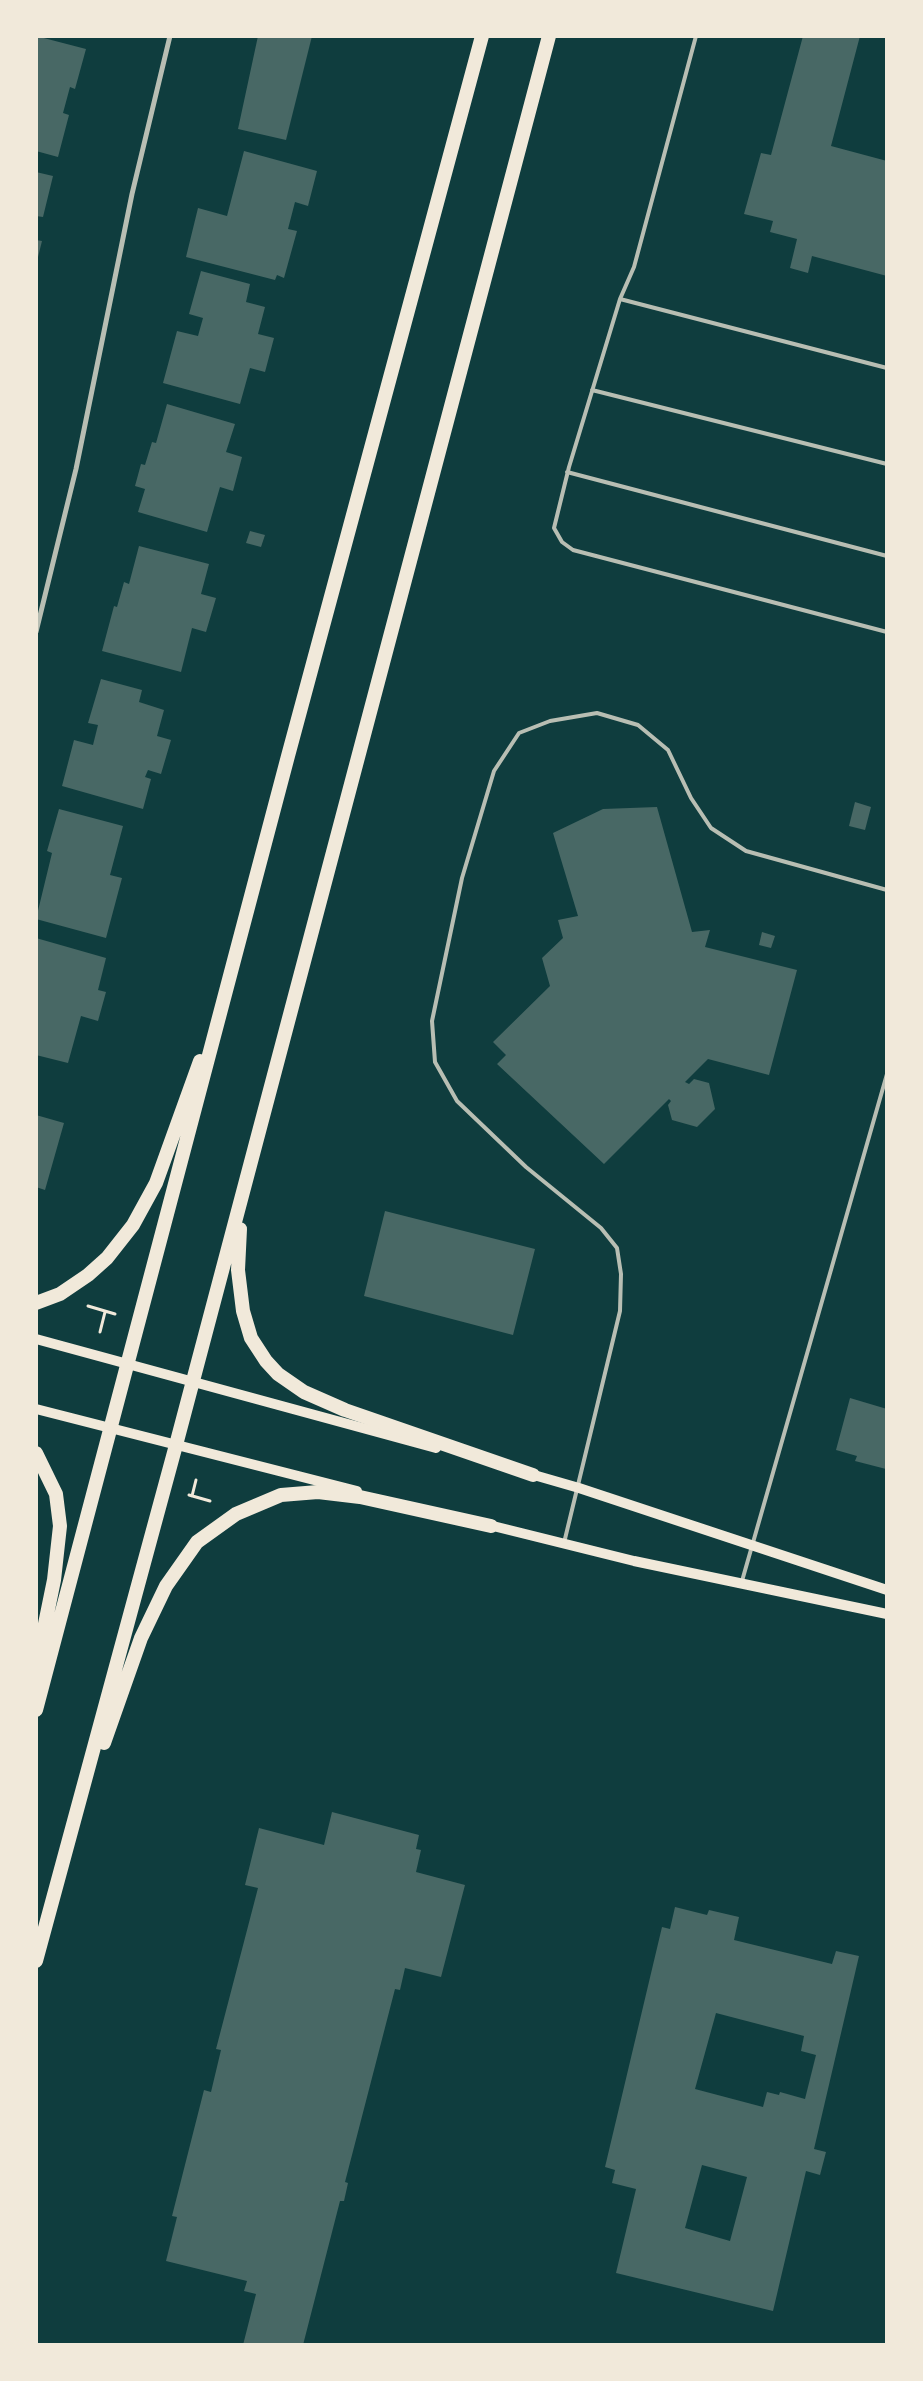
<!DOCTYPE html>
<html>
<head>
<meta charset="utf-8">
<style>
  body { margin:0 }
  #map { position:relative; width:923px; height:2381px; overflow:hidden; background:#0f3d3e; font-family:Raleway,sans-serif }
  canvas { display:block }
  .frame { position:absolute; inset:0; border:38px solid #f1e9da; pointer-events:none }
</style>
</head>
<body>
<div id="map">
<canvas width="923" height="2381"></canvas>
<div class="frame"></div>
</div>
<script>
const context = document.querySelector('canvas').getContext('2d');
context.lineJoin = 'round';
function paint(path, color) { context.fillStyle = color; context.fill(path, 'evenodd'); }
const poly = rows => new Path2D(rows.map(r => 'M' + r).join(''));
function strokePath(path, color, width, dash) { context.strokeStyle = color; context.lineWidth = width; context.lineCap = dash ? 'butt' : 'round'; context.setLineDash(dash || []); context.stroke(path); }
const building = poly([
  [36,36,86,49,75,89,70,87,63,113,69,115,58,157,36,151],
  [258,36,312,36,286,140,238,129],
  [803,36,860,36,831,146,887,161,887,276,812,256,808,273,790,268,797,239,770,232,773,221,744,214,761,153,771,155],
  [244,151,317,171,308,206,295,202,288,229,297,231,284,278,277,275,275,280,186,257,198,208,227,216],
  [36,172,53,176,43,217,36,216],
  [36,240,42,241,37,261,36,260],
  [201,271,250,284,246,302,265,307,258,334,274,338,265,372,250,368,240,404,163,383,177,331,198,336,203,318,189,314],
  [167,404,235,424,226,452,242,457,233,491,220,487,207,532,138,512,145,489,135,486,141,464,145,465,152,442,156,443],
  [250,531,265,535,261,547,246,543],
  [139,546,209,564,201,594,216,598,206,632,192,628,181,672,102,651,114,606,117,607,124,582,129,584],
  [101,679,142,690,139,702,164,710,157,736,171,740,161,774,148,770,145,777,151,779,143,809,62,786,74,740,93,745,98,725,88,723],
  [855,802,871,807,865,830,849,826],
  [657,807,692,932,710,930,705,947,797,970,769,1075,708,1059,685,1082,689,1084,694,1079,709,1083,715,1109,697,1127,672,1120,668,1105,671,1101,669,1099,604,1164,497,1064,506,1055,493,1042,550,986,542,958,563,938,558,920,578,916,553,833,603,809],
  [59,809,123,826,110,875,122,878,106,938,36,919,52,853,47,851],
  [762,932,775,936,771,948,759,945],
  [36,938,106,958,98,990,106,992,98,1021,81,1016,68,1063,36,1055],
  [36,1115,64,1123,45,1190,36,1187],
  [385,1211,535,1249,513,1335,364,1296],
  [850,1398,887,1409,886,1469,855,1461,857,1456,836,1450],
  [332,1812,419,1835,416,1849,421,1850,416,1872,465,1885,441,1977,405,1968,400,1990,395,1989,345,2182,348,2183,344,2201,340,2201,303,2345,243,2345,256,2294,244,2291,247,2281,166,2261,177,2217,172,2216,204,2090,211,2092,221,2050,216,2049,258,1888,245,1885,259,1828,324,1845],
  [675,1907,707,1915,709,1910,739,1917,734,1940,832,1964,836,1951,859,1956,814,2149,826,2152,820,2175,806,2171,773,2311,616,2273,636,2189,612,2183,615,2170,605,2167,662,1927,670,1929],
  [716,2013,804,2036,801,2051,816,2055,805,2099,780,2092,779,2095,767,2092,763,2107,695,2089],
  [702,2165,747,2177,730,2241,685,2228]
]);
const path = poly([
  [88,1306,115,1314],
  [100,1332,105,1312],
  [189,1495,210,1501],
  [192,1496,196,1480]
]);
const service = poly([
  [696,36,634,267,620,299,569,467,554,528,562,542,573,550,887,632],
  [620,299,887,368],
  [592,390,887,464],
  [567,472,887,556],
  [564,1543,620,1311,621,1274,617,1248,601,1228,526,1167,457,1101,435,1062,432,1021,462,878,494,771,519,733,550,721,597,713,638,725,668,750,691,798,711,828,746,851,887,890],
  [742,1581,887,1074]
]);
const minor = poly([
  [36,632,76,469,132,194,170,36]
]);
const secondary = poly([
  [36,1339,436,1448],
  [36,1409,357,1491],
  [527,1473,579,1488,887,1590],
  [485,1524,634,1561,887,1614]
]);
const trunk = poly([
  [240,1229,238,1270,243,1311,251,1338,266,1361,278,1374,304,1392,345,1410,533,1475],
  [36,1303,60,1294,88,1275,107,1258,133,1225,156,1183,200,1061],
  [36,1453,56,1494,60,1526,54,1580,36,1668],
  [36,1710,288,756,482,36],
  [104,1743,141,1638,166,1586,197,1542,236,1514,281,1495,318,1492,360,1497,491,1526],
  [36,1961,176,1445,549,36]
]);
paint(building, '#486865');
strokePath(path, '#f1e9da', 3);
strokePath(service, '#b8beb3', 4);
strokePath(minor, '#b8beb3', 5);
strokePath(secondary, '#f1e9da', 10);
strokePath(trunk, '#f1e9da', 14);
</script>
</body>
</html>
